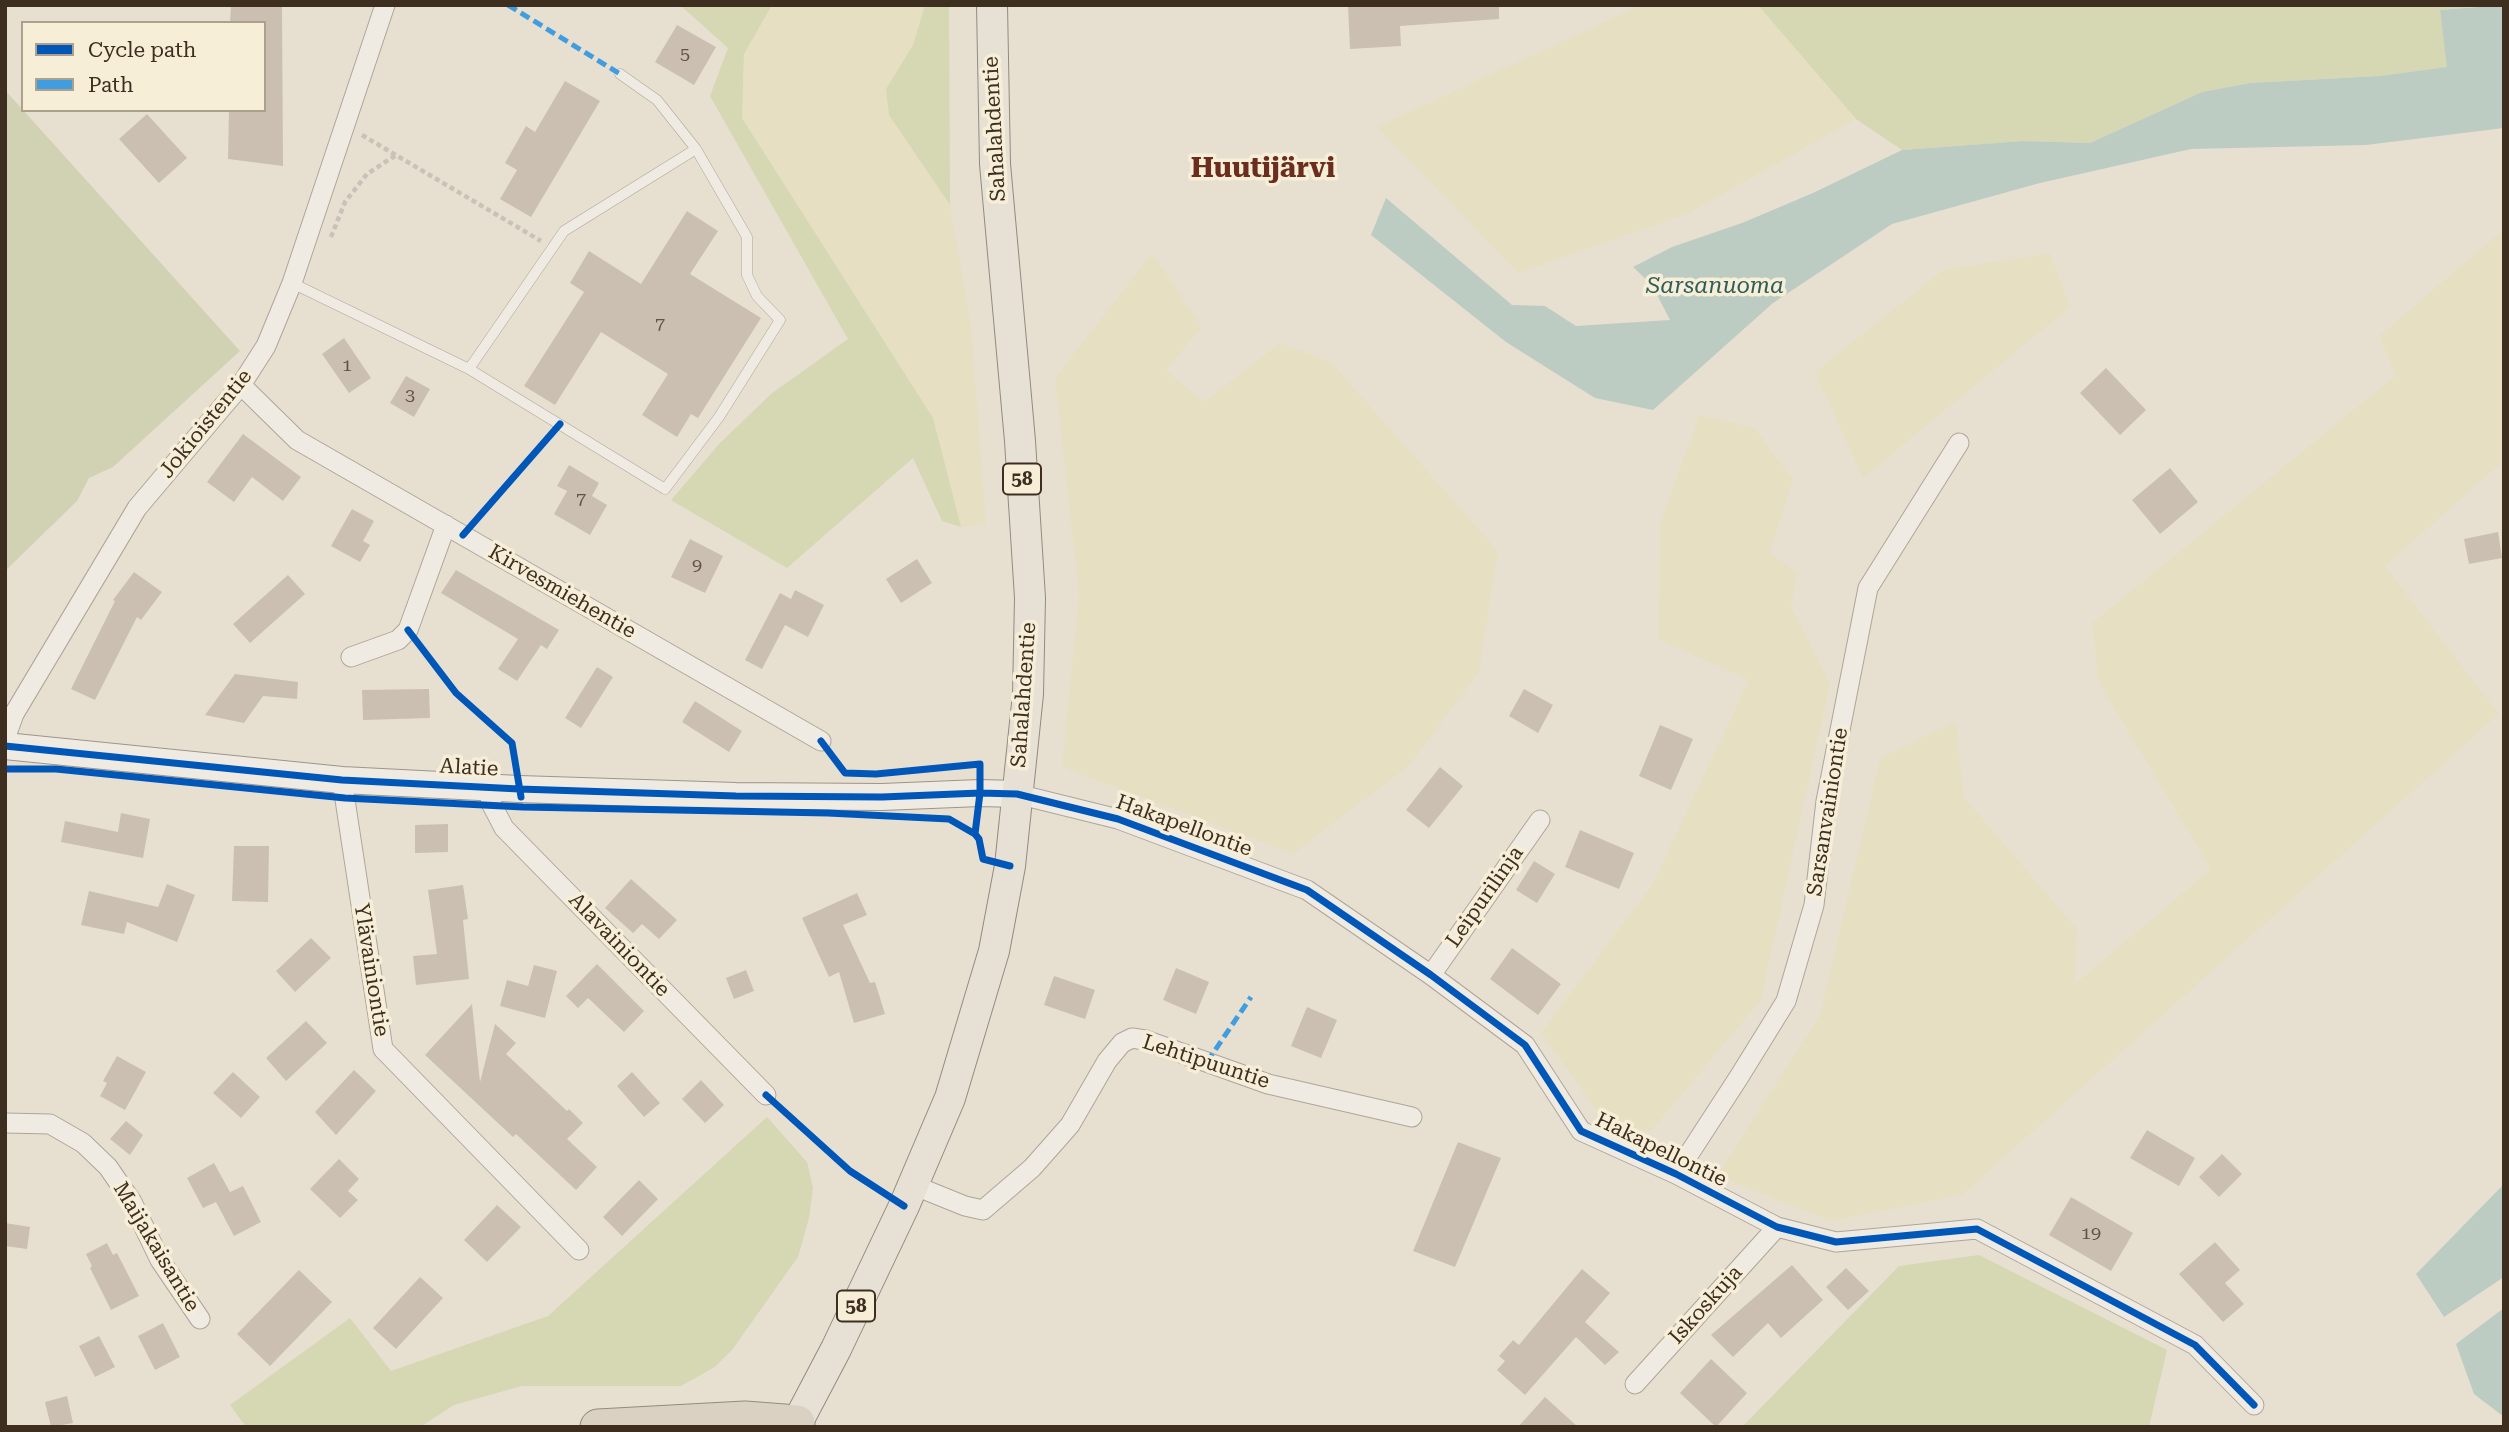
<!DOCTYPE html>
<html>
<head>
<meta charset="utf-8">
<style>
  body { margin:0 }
  #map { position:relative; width:2509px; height:1432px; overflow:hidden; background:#e7e0d1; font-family:"Roboto Serif",serif }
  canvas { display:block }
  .frame { position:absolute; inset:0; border:7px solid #3d2e20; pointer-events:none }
  .legend { position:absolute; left:21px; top:21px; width:245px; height:91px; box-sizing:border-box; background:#f7eed8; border:2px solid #ada18e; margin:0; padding:9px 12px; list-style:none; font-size:21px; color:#3d2e20 }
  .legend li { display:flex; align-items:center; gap:14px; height:35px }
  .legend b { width:35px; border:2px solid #ada18e }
</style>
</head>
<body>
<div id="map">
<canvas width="2509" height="1432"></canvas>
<div class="frame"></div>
<ul class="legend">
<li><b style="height:9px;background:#0057b8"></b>Cycle path</li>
<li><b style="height:9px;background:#3f9de0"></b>Path</li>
</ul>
</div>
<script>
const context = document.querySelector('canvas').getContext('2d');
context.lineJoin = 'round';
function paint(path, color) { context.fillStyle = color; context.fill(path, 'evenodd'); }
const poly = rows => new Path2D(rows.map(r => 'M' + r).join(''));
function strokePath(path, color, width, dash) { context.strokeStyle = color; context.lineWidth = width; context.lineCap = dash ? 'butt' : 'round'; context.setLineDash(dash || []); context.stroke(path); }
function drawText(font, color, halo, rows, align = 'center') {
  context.font = font + ' "Roboto Serif",serif'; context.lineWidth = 7; context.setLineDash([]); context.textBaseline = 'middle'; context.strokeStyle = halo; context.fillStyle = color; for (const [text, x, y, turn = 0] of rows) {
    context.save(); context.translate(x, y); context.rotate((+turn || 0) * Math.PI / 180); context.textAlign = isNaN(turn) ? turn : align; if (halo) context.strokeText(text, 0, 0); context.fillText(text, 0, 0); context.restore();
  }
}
const farmland = poly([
  [772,5,925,5,913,45,886,89,889,115,950,205,971,324,986,524,961,527,933,418,742,118,744,53],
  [1641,5,1758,5,1856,119,1689,213,1518,273,1377,127],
  [2504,229,2504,461,2385,566,2499,714,1962,1195,1831,1221,1717,1176,1820,1015,1880,759,1956,721,1964,797,2077,929,2075,984,2211,869,2099,683,2092,623,2395,376,2380,335],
  [1152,253,1202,327,1166,370,1204,402,1280,343,1331,362,1498,551,1479,672,1410,765,1293,854,1062,767,1079,594,1055,378],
  [2050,253,2070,307,1863,478,1815,372,1943,270],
  [1699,415,1755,428,1793,480,1770,553,1797,573,1791,607,1830,684,1761,1000,1651,1131,1606,1123,1541,1033,1652,885,1749,680,1659,640,1660,525]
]);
const green = poly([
  [680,5,772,5,744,54,742,118,933,418,961,527,942,521,913,458,787,568,671,500,720,443,771,394,848,339,710,96,728,48],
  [925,5,949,5,950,205,889,115,886,89,913,45],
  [1758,5,2496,5,2440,10,2448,67,2379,76,2250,83,2202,92,2090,143,2024,141,1902,150,1856,119],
  [767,1117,807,1162,813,1188,809,1218,798,1257,732,1350,715,1367,681,1386,522,1386,454,1405,420,1427,246,1427,230,1405,350,1318,391,1371,548,1316],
  [1979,1255,2167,1350,2149,1427,1742,1427,1899,1266]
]);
const cemetery = poly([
  [5,90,240,351,113,467,89,478,77,501,5,571]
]);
const water = poly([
  [2504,5,2504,128,2366,145,2191,149,2040,183,1892,224,1773,303,1653,410,1595,398,1506,342,1371,235,1386,198,1512,305,1545,306,1576,326,1670,320,1652,285,1633,267,1672,247,1742,223,1813,193,1902,150,2024,141,2090,143,2202,92,2250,83,2379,76,2447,67,2440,10],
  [2504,1184,2504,1277,2444,1317,2416,1274],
  [2504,1308,2504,1417,2474,1394,2456,1344]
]);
const building = poly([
  [231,5,282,5,283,166,228,159,229,110,264,110,264,23,230,23],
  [1348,5,1499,5,1499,19,1400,26,1401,46,1350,49],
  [677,25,716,47,694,85,655,62],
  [565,81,600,101,531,217,500,199,517,170,505,163,526,126,535,132],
  [147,114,187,158,159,183,119,139],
  [687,211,718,231,690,274,761,318,698,418,691,414,677,437,642,415,668,374,601,332,555,405,524,386,584,292,570,283,589,251,641,284],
  [344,338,371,378,349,393,322,354],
  [2106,368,2146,410,2120,435,2080,393],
  [406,376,430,389,414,417,390,403],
  [243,434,301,477,283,501,252,477,234,502,207,482],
  [569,465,599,483,592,496,607,505,590,535,554,514,567,491,557,486],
  [2170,468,2198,502,2160,534,2132,500],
  [352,509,374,521,363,541,370,545,360,562,331,546],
  [2498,532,2502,558,2469,564,2464,539],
  [690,539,723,556,705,593,671,577],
  [917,559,932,583,901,603,886,579],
  [456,570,559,630,547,649,541,645,517,681,498,669,518,639,441,593],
  [134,572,162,592,141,620,137,617,95,700,71,689,115,601,113,600],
  [288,575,305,594,250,643,233,624],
  [795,590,824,605,808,637,785,625,762,669,745,660,780,593,791,599],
  [597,667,613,677,581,728,565,718],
  [235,674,298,682,297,699,263,696,244,723,205,715],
  [429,689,430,718,363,720,362,690],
  [1524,689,1553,705,1538,733,1509,716],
  [695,701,742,731,729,752,682,722],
  [1660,725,1693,739,1671,790,1639,776],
  [1440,767,1463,786,1429,828,1406,810],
  [121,813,150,819,143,858,61,842,65,821,118,832],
  [448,824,448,852,415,853,415,825],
  [1580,830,1634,853,1619,889,1565,867],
  [234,846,269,846,268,902,232,901],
  [1534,861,1555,874,1537,903,1516,890],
  [631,879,677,920,659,939,642,924,633,933,605,908],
  [167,884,195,895,177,942,127,922,124,934,81,925,89,891,158,907],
  [463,885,468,919,463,920,469,979,416,985,413,956,437,954,428,890],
  [857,893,867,915,843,925,870,983,875,982,885,1014,854,1023,839,972,829,977,802,918],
  [311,938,331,958,295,992,276,971],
  [1512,948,1561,984,1538,1015,1490,979],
  [597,964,644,1011,624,1032,588,998,578,1008,566,996],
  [534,965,557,971,545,1018,500,1006,507,980,528,986],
  [1176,968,1209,982,1196,1014,1163,1000],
  [746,970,754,991,734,999,726,978],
  [1054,976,1095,990,1085,1019,1044,1005],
  [472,1004,480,1082,495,1024,516,1043,506,1054,567,1111,569,1109,583,1123,567,1139,597,1167,576,1190,516,1134,513,1137,425,1055],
  [1307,1007,1337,1020,1321,1058,1291,1046],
  [306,1021,327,1043,286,1081,266,1058],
  [117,1056,146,1072,125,1110,100,1096,107,1083,103,1081],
  [354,1070,376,1091,336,1135,315,1112],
  [233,1072,260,1097,241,1118,213,1093],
  [632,1072,660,1103,644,1117,617,1086],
  [701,1080,724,1105,705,1123,682,1099],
  [126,1121,143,1135,130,1155,110,1139],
  [2147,1130,2195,1158,2179,1186,2130,1158],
  [1458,1142,1501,1158,1455,1267,1413,1251],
  [2222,1154,2242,1174,2219,1197,2199,1177],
  [339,1159,359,1179,348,1191,358,1200,340,1218,310,1189],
  [214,1163,230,1192,243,1186,261,1222,234,1236,216,1202,203,1208,187,1178],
  [639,1180,658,1199,622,1236,603,1217],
  [2071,1197,2133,1233,2111,1271,2049,1235],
  [497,1205,521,1227,487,1262,464,1240],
  [5,1223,30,1227,27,1249,5,1246],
  [2215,1242,2240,1270,2225,1283,2244,1304,2223,1322,2179,1274],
  [107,1243,113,1255,117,1253,139,1296,111,1310,90,1268,92,1266,86,1254],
  [1792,1265,1823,1300,1781,1338,1768,1323,1733,1357,1711,1335],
  [1846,1268,1869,1291,1848,1310,1826,1287],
  [1582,1269,1610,1293,1585,1322,1619,1352,1605,1365,1576,1337,1525,1395,1497,1370,1505,1361,1499,1356,1513,1340,1519,1345],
  [299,1270,332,1302,270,1366,237,1334],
  [420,1277,443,1298,396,1349,373,1328],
  [163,1323,180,1357,155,1370,138,1336],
  [99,1336,115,1367,95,1377,79,1346],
  [1711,1359,1747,1393,1716,1427,1680,1393],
  [67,1396,73,1423,51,1427,45,1402],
  [1545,1397,1578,1427,1518,1427]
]);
const path = poly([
  [362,135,541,241],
  [331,237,345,202,367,174,396,155]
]);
const lane = poly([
  [292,283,469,369,665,489,719,417,780,320,757,296,747,275,747,237,696,149,657,100,620,74],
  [469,369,564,231,696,149]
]);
const street = poly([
  [241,385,297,440,821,741],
  [351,657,398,640,408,630,446,525],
  [5,739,14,714,137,508,241,385,266,346,292,283,385,5],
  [342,780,383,1049,579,1250],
  [487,786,492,805,504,828,766,1095],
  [1017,794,1118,819,1307,890,1431,975,1525,1045,1581,1131,1676,1174,1777,1227,1836,1242,1977,1229,2195,1345,2254,1405],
  [1431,975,1540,820],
  [5,1123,50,1124,83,1143,108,1167,132,1202,160,1260,200,1319],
  [1676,1174,1739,1077,1786,1001,1814,905,1826,801,1868,588,1959,443],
  [913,1185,965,1206,983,1210,1032,1168,1070,1125,1107,1061,1122,1043,1132,1038,1145,1040,1268,1084,1412,1117],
  [1635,1384,1777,1227]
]);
const secondary = poly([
  [5,746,342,780,519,789,736,796,882,797,980,793,1017,794]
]);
const primary = poly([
  [795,1427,836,1349,904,1206,950,1098,994,951,1010,866,1028,694,1030,598,1020,441,995,164,992,5]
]);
const highway = poly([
  [598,1427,745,1419,797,1423]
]);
const quiet = poly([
  [508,5,620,74],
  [1207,1062,1251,997]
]);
const cycleway = poly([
  [463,535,560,424],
  [408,630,456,693,512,743,521,797],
  [821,741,845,773,876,774,980,764,980,793,975,834],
  [5,746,342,780,519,789,736,796,882,797,980,793,1017,794,1118,819,1307,890,1431,975,1525,1045,1581,1131,1676,1174,1777,1227,1836,1242,1977,1229,2195,1345,2254,1405],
  [5,769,56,769,345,798,523,807,828,813,949,819,975,834,979,839,983,859,1010,866],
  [766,1095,850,1171,904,1206]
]);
const numberNames = [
  ["5",685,55],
  ["7",660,325],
  ["1",347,366],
  ["3",410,396],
  ["7",581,500],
  ["9",697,566],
  ["19",2091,1234]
];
const shields = [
  [1022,479,38],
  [856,1306,38]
];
const shieldNames = [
  ["58",1022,479],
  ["58",856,1306]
];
const streetNames = [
  ["Sahalahdentie",995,129,-93],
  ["Jokioistentie",206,424,-51],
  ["Kirvesmiehentie",562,592,30],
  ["Sahalahdentie",1024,695,-86],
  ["Alatie",469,768,3],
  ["Sarsanvainiontie",1828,812,-81],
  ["Hakapellontie",1184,826,20],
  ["Leipurilinja",1485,897,-55],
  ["Alavainiontie",619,945,46],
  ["Ylävainiontie",371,970,81],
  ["Lehtipuuntie",1206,1062,18],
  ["Hakapellontie",1661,1150,26],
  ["Maijakaisantie",156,1247,59],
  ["Iskoskuja",1706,1305,-48]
];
const waterNames = [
  ["Sarsanuoma",1715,286]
];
const districtNames = [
  ["Huutijärvi",1263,169]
];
paint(farmland, '#e6dfc2');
paint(green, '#d6d7b3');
paint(cemetery, '#d1d1b3');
paint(water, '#bcccc2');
paint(building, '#cbbfb2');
strokePath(lane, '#ada599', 11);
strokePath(street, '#ada599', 21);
strokePath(secondary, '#9c958a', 28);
strokePath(primary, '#928b80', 32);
strokePath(highway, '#928b80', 37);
strokePath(path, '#c8c2b9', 4.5, [5, 3.5]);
strokePath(lane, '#efebe3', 10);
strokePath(street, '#efebe3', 19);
strokePath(secondary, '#efebe3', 26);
strokePath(primary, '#e6e1d4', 30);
strokePath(highway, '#dad1c2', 35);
strokePath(quiet, '#3f9de0', 5, [10, 5]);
strokePath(cycleway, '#0057b8', 7);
drawText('18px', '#605244', null, numberNames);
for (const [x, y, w] of shields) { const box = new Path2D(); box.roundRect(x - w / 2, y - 15.5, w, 31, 5); context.fillStyle = '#f7eed8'; context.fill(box); strokePath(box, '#3d2e20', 2); }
drawText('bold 19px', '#3d2e20', null, shieldNames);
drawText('21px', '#3d2e20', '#f7eed8', streetNames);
drawText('italic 23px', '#2f5d5a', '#f7eed8', waterNames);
drawText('bold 28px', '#6b2e1e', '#f7eed8', districtNames);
</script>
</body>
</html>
